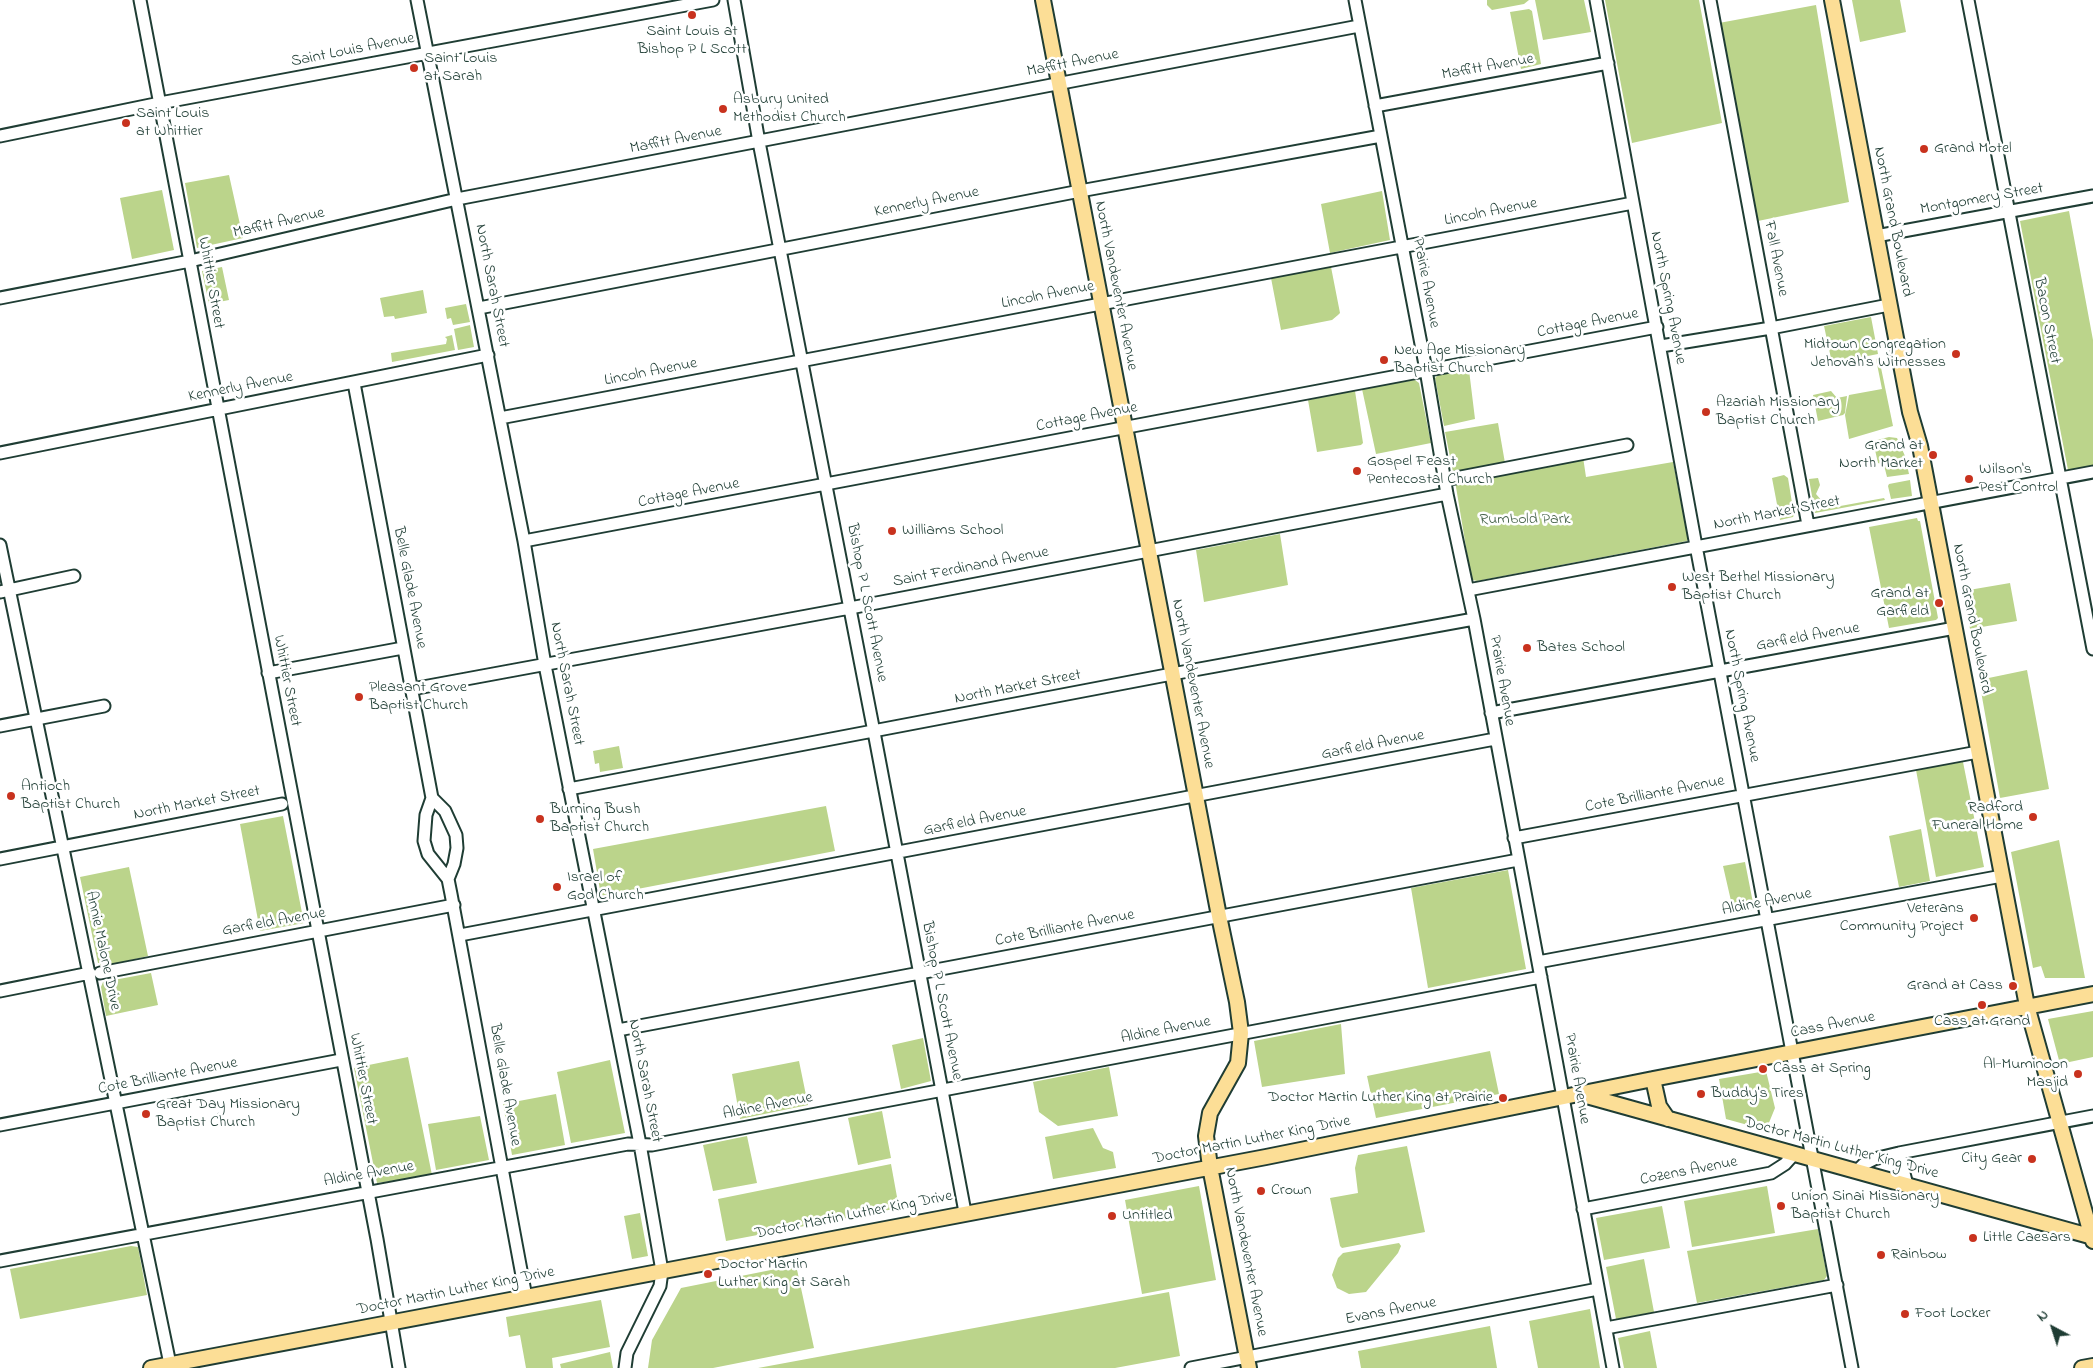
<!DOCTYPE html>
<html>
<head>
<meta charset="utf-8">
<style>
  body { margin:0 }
  #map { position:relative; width:2093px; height:1368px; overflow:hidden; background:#fff; font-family:"Indie Flower",sans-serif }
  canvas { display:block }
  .north { position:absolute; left:2028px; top:1303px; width:50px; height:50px; -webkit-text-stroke:4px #fff; paint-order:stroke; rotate:320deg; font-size:14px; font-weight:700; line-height:20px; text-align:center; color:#1f3d34 }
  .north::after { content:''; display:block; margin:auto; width:18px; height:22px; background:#1f3d34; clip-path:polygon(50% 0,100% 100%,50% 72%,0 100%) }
</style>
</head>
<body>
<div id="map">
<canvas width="2093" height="1368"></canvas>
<div class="north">N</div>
</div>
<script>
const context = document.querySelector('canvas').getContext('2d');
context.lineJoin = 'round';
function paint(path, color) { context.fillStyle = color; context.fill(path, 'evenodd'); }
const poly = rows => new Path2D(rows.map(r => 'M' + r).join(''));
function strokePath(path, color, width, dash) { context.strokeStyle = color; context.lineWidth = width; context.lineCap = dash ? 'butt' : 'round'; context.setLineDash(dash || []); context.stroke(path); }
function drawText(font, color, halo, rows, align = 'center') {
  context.font = font + ' "Indie Flower",sans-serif'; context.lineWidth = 5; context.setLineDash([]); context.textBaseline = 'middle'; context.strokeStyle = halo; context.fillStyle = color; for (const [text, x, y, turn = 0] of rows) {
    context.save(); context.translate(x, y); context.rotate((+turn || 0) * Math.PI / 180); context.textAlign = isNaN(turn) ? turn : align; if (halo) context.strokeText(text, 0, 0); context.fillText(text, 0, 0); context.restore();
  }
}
const green = poly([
  [1487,0,1529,0,1524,4,1492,10,1487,5],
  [1535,0,1584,0,1591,32,1543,40],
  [1605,0,1699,0,1722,123,1632,143],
  [1852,0,1900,0,1906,32,1860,42],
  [1816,5,1849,202,1758,221,1719,23],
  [1529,9,1532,11,1541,64,1521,69,1510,12],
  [229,175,243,238,197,248,185,183],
  [162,190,174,250,132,259,120,198],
  [1382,191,1390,240,1330,253,1321,204],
  [2069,211,2093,340,2093,466,2068,470,2020,221],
  [222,267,229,300,209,304,202,271],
  [1331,267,1340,313,1338,315,1332,320,1281,330,1271,278],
  [423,290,427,313,395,319,394,316,384,317,380,298],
  [466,304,470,322,453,325,451,318,447,319,445,308],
  [1871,317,1878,354,1832,363,1824,326],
  [470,325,474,347,458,350,454,329],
  [452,335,455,350,392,362,391,353,446,344,447,339,445,337],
  [1879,358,1893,426,1849,439,1845,415,1849,395,1882,389,1876,359],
  [1469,370,1475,419,1444,426,1435,378,1438,375],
  [1415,380,1419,383,1431,443,1376,454,1362,389],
  [1355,391,1363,443,1361,445,1317,452,1308,400],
  [1831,391,1837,398,1847,396,1845,413,1843,415,1818,421,1813,395],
  [1498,423,1505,463,1453,472,1445,432],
  [1889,437,1897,438,1905,456,1909,474,1887,477,1884,465,1878,463,1873,441],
  [1583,457,1586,477,1673,462,1688,538,1687,541,1477,581,1473,580,1471,577,1455,481],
  [1784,475,1788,478,1794,515,1793,517,1780,520,1772,478],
  [1818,478,1820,485,1816,494,1822,501,1824,509,1884,498,1885,500,1815,513,1809,479],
  [1910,480,1912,496,1891,499,1888,486,1889,484],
  [1917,518,1918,521,1920,521,1938,618,1936,620,1889,628,1869,527],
  [1280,534,1288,585,1204,602,1196,550],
  [2010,583,2017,621,1970,629,1963,591],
  [2027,670,2049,789,2000,798,1979,680],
  [619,746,623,768,600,772,599,763,595,764,593,751],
  [1963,762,1984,867,1936,877,1916,770],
  [826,806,835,851,601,896,593,849],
  [283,816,304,923,260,931,240,824],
  [1921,829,1930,881,1899,887,1889,836],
  [2059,840,2085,978,2045,978,2041,966,2033,968,2011,852],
  [1745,862,1754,908,1753,910,1734,914,1723,866],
  [129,867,148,956,101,967,100,963,98,963,80,877],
  [1508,870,1526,969,1428,988,1411,888],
  [151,973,158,1005,106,1016,101,987,103,982],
  [2093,1011,2093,1057,2060,1064,2048,1019],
  [1341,1024,1345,1074,1262,1087,1254,1041],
  [923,1038,931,1081,901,1089,892,1045],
  [1490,1051,1499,1094,1376,1118,1367,1076],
  [408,1057,432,1175,377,1183,354,1068],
  [610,1060,625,1133,571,1143,557,1072],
  [799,1061,808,1105,740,1119,732,1074],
  [1109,1067,1118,1116,1058,1126,1039,1112,1033,1082],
  [1766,1071,1775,1108,1766,1130,1726,1119,1719,1079],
  [556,1094,565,1145,512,1155,503,1104],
  [882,1111,891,1158,858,1165,848,1118],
  [480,1116,489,1160,436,1170,428,1124],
  [1093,1128,1103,1148,1113,1152,1116,1168,1053,1179,1045,1137],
  [747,1136,757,1183,713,1191,703,1145],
  [1407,1146,1425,1232,1342,1248,1340,1246,1330,1198,1358,1193,1355,1168,1358,1155],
  [891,1164,899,1208,726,1241,718,1199],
  [1199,1186,1216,1280,1142,1294,1125,1200],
  [1767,1186,1775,1233,1692,1247,1684,1201],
  [1662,1206,1670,1248,1604,1260,1596,1218],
  [640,1213,648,1256,632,1259,624,1216],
  [1818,1229,1827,1276,1824,1280,1697,1303,1687,1251],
  [1399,1243,1401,1246,1398,1253,1366,1292,1349,1294,1337,1288,1332,1275,1338,1258,1343,1253],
  [131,1246,138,1247,147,1295,20,1319,10,1269],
  [1644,1259,1654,1312,1616,1319,1606,1267],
  [796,1265,814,1348,713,1368,648,1368,652,1340,681,1288],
  [1169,1292,1180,1356,1115,1368,758,1368],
  [601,1300,610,1347,552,1358,553,1368,526,1368,520,1335,509,1337,506,1317],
  [1590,1309,1600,1368,1538,1368,1529,1321],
  [1490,1326,1497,1368,1361,1368,1358,1351],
  [1650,1331,1657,1368,1624,1368,1618,1338],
  [610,1352,613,1368,561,1368,560,1364]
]);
const minor = poly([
  [140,0,377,1239,399,1368],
  [417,0,524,541,545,665,640,1144,662,1271,660,1286,627,1353,625,1368],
  [734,0,759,142,874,732,965,1212],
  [1355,0,1426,370,1447,494,1474,619,1538,962,1613,1368],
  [1596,0,1696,546,1852,1368],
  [1710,0,1808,525],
  [1968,0,2093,649],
  [1375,106,1608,63],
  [0,136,160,103,713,0],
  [1876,236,2093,196],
  [0,298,190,261,457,199,1359,26],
  [479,308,1080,191,1381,136],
  [1661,346,1771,328,1889,305],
  [354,383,432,798,426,815,424,841,428,854,448,879,451,894,526,1297],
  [500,418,1633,203],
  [0,453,488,355],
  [1445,480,1627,445],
  [524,541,1657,327],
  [0,545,170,1364],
  [1468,590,2093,472],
  [0,592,74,576],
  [268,673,403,648],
  [412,689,850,608,1447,494],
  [1491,713,1955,628],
  [0,726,104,706],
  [569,789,1172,674,1474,619],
  [432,798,445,811,456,835,457,848,454,864,448,879],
  [1514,838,1978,752],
  [0,859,282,804],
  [460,935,1495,739],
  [1538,962,2002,876],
  [100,973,454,905],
  [0,991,90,973],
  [618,1030,1518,860],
  [0,1125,341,1060],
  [1899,1153,1907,1185],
  [1857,1171,1864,1164,1874,1159,1899,1153,2093,1116],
  [1583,1209,1771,1173,1785,1164,1794,1154],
  [0,1261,628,1144,652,1145,1541,977],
  [1606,1328,1837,1285],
  [1191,1368,1598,1289]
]);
const major = poly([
  [1043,0,1219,916,1237,1002,1241,1033,1238,1063,1210,1113,1206,1136,1210,1167,1249,1368],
  [1832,0,1910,412,1920,446,2027,1006,2093,1241],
  [1653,1079,1659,1106,1668,1119],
  [1583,1095,2093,1237],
  [151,1368,1266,1157,1653,1079,2093,994],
  [2082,1368,2093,1366]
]);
const markers = [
  [692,15,5,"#c8321e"],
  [414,68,5,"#c8321e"],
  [723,109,5,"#c8321e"],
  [126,123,5,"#c8321e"],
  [1924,149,5,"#c8321e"],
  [1956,354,5,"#c8321e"],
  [1384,360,5,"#c8321e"],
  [1706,412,5,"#c8321e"],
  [1933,455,5,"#c8321e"],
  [1357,471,5,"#c8321e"],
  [1969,479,5,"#c8321e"],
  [892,531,5,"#c8321e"],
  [1672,587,5,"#c8321e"],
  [1939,603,5,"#c8321e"],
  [1527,648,5,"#c8321e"],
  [359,697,5,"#c8321e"],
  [11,796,5,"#c8321e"],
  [2033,817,5,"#c8321e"],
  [540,819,5,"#c8321e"],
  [557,887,5,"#c8321e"],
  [1974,918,5,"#c8321e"],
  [2013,986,5,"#c8321e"],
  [1982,1005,5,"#c8321e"],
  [1763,1069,5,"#c8321e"],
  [2078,1074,5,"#c8321e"],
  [1701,1094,5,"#c8321e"],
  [1503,1098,5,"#c8321e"],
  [146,1114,5,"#c8321e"],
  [2032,1159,5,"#c8321e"],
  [1261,1191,5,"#c8321e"],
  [1781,1206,5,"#c8321e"],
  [1112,1216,5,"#c8321e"],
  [1973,1238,5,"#c8321e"],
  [1881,1255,5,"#c8321e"],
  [708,1274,5,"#c8321e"],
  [1905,1314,5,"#c8321e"]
];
const poiNames = [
  ["Saint Louis at",692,32,"center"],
  ["Bishop P L Scott",692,50,"center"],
  ["Saint Louis",424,59],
  ["at Sarah",424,77],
  ["Asbury United",733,100],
  ["Methodist Church",733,118],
  ["Saint Louis",136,114],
  ["at Whittier",136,132],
  ["Grand Motel",1934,149],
  ["Midtown Congregation",1946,345,"right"],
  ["Jehovah's Witnesses",1946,363,"right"],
  ["New Age Missionary",1394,351],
  ["Baptist Church",1394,369],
  ["Azariah Missionary",1716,403],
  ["Baptist Church",1716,421],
  ["Grand at",1923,446,"right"],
  ["North Market",1923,464,"right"],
  ["Gospel Feast",1367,462],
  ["Pentecostal Church",1367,480],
  ["Wilson's",1979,470],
  ["Pest Control",1979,488],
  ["Williams School",902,531],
  ["West Bethel Missionary",1682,578],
  ["Baptist Church",1682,596],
  ["Grand at",1929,594,"right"],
  ["Garfield",1929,612,"right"],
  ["Bates School",1537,648],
  ["Pleasant Grove",369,688],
  ["Baptist Church",369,706],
  ["Antioch",21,787],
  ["Baptist Church",21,805],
  ["Radford",2023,808,"right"],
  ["Funeral Home",2023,826,"right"],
  ["Burning Bush",550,810],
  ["Baptist Church",550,828],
  ["Israel of",567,878],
  ["God Church",567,896],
  ["Veterans",1964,909,"right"],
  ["Community Project",1964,927,"right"],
  ["Grand at Cass",2003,986,"right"],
  ["Cass at Grand",1982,1022,"center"],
  ["Al-Muminoon",2068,1065,"right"],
  ["Masjid",2068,1083,"right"],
  ["Cass at Spring",1773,1069],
  ["Buddy's Tires",1711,1094],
  ["Doctor Martin Luther King at Prairie",1493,1098,"right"],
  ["Great Day Missionary",156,1105],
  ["Baptist Church",156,1123],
  ["City Gear",2022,1159,"right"],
  ["Crown",1271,1191],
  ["Union Sinai Missionary",1791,1197],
  ["Baptist Church",1791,1215],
  ["Untitled",1122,1216],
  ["Little Caesars",1983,1238],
  ["Rainbow",1891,1255],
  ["Doctor Martin",718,1265],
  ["Luther King at Sarah",718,1283],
  ["Foot Locker",1915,1314]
];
const streetNames = [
  ["Saint Louis Avenue",353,51,-11],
  ["Maffitt Avenue",1073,64,-11],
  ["Maffitt Avenue",1488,68,-10],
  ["Maffitt Avenue",676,141,-11],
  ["Montgomery Street",1982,200,-10],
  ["Kennerly Avenue",927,203,-11],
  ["Lincoln Avenue",1491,213,-11],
  ["North Grand Boulevard",1892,222,79],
  ["Maffitt Avenue",279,224,-13],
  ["Fall Avenue",1775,259,79],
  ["Whittier Street",210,283,80],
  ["Prairie Avenue",1425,283,79],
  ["North Sarah Street",491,286,79],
  ["North Vandeventer Avenue",1115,286,79],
  ["Lincoln Avenue",1048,296,-11],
  ["North Spring Avenue",1667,298,79],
  ["Bacon Street",2046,321,79],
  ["Cottage Avenue",1588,324,-11],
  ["Lincoln Avenue",651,373,-11],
  ["Kennerly Avenue",241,388,-11],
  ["Cottage Avenue",1087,418,-11],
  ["Cottage Avenue",689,494,-11],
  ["North Market Street",1777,514,-11],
  ["Saint Ferdinand Avenue",971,568,-11],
  ["Belle Glade Avenue",409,588,79],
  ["Bishop P L Scott Avenue",866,603,79],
  ["North Grand Boulevard",1971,619,79],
  ["Garfield Avenue",1808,638,-10],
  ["Whittier Street",286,681,79],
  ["Prairie Avenue",1501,681,80],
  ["North Sarah Street",566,684,79],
  ["North Vandeventer Avenue",1192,684,79],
  ["North Market Street",1018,688,-11],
  ["North Spring Avenue",1741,696,79],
  ["Garfield Avenue",1373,746,-11],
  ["Cote Brilliante Avenue",1655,795,-11],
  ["North Market Street",197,804,-11],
  ["Garfield Avenue",975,822,-11],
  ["Aldine Avenue",1767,903,-11],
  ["Garfield Avenue",274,923,-10],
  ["Cote Brilliante Avenue",1065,929,-11],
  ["Annie Malone Drive",102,951,78],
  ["Bishop P L Scott Avenue",941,1001,79],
  ["Cass Avenue",1833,1026,-11],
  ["Aldine Avenue",1166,1031,-11],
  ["Cote Brilliante Avenue",168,1077,-11],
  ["Whittier Street",362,1079,79],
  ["Prairie Avenue",1576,1079,80],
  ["North Sarah Street",644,1081,79],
  ["Belle Glade Avenue",504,1085,80],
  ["Aldine Avenue",768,1107,-11],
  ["Doctor Martin Luther King Drive",1252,1141,-11],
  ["Doctor Martin Luther King Drive",1841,1149,15],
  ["Cozens Avenue",1689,1172,-11],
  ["Aldine Avenue",369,1175,-10],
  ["Doctor Martin Luther King Drive",854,1216,-11],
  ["North Vandeventer Avenue",1245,1252,79],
  ["Doctor Martin Luther King Drive",456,1292,-11],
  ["Evans Avenue",1391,1312,-11]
];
const parkNames = [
  ["Rumbold Park",1525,520]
];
paint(green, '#bbd48b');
strokePath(minor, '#1f3d34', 15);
strokePath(major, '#1f3d34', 18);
strokePath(minor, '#fff', 11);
strokePath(major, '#fcde96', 14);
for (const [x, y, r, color] of markers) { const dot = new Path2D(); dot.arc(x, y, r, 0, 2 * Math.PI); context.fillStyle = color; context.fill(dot); strokePath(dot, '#fff', 2); }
drawText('16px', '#1f3d34', '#fff', poiNames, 'left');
drawText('16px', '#1f3d34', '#fff', streetNames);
drawText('16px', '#46634a', '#fff', parkNames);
</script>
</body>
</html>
